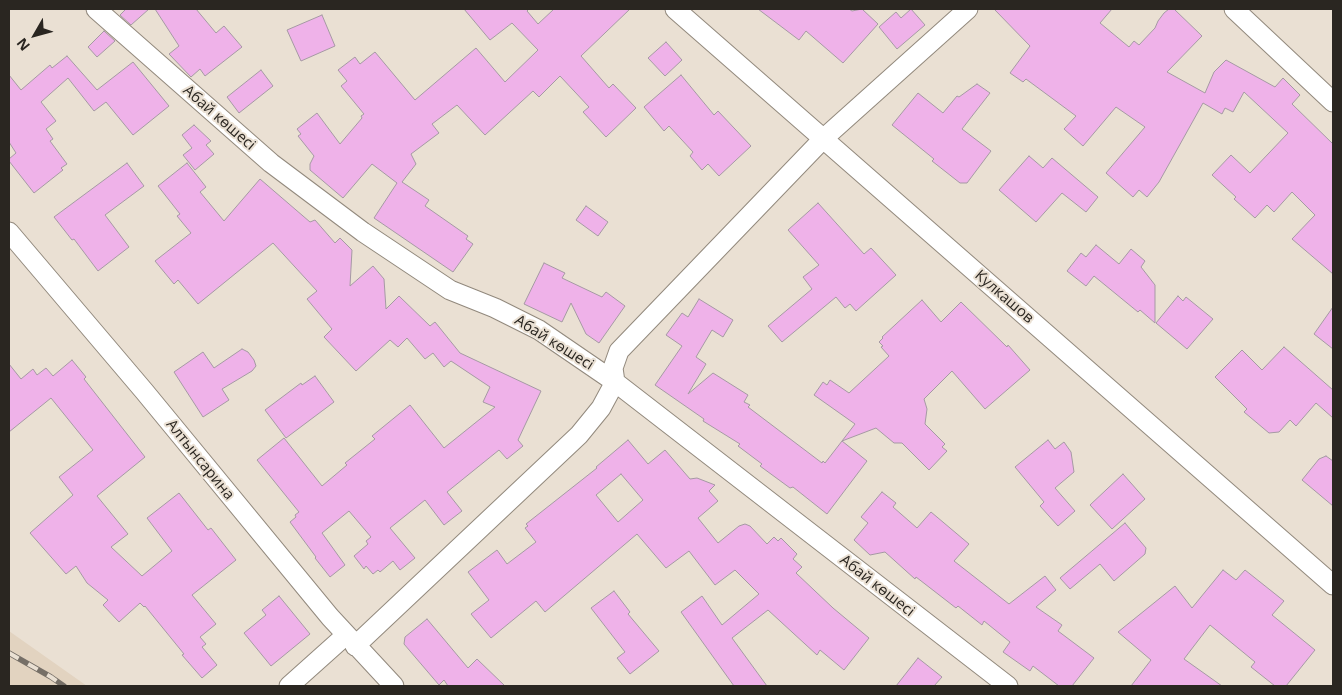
<!DOCTYPE html>
<html>
<head>
<meta charset="utf-8">
<style>
  body { margin:0 }
  #map { position:relative; width:1342px; height:695px; overflow:hidden; background:#eae0d3; font-family:"Open Sans",sans-serif }
  canvas { display:block }
  .frame { position:absolute; inset:0; border:10px solid #2a2621; pointer-events:none }
  .north { position:absolute; left:10px; top:10px; width:50px; height:50px; -webkit-text-stroke:4px #eae0d3; paint-order:stroke; rotate:232deg; font-size:14px; font-weight:700; line-height:20px; text-align:center; color:#2a2621 }
  .north::after { content:''; display:block; margin:auto; width:18px; height:22px; background:#2a2621; clip-path:polygon(50% 0,100% 100%,50% 72%,0 100%) }
</style>
</head>
<body>
<div id="map">
<canvas width="1342" height="695"></canvas>
<div class="frame"></div>
<div class="north">N</div>
</div>
<script>
const context = document.querySelector('canvas').getContext('2d');
context.lineJoin = 'round';
function paint(path, color) { context.fillStyle = color; context.fill(path, 'evenodd'); }
const poly = rows => new Path2D(rows.map(r => 'M' + r).join(''));
function strokePath(path, color, width, dash) { context.strokeStyle = color; context.lineWidth = width; context.lineCap = dash ? 'butt' : 'round'; context.setLineDash(dash || []); context.stroke(path); }
function drawText(font, color, halo, rows, align = 'center') {
  context.font = font + ' "Open Sans",sans-serif'; context.lineWidth = 4; context.setLineDash([]); context.textBaseline = 'middle'; context.strokeStyle = halo; context.fillStyle = color; for (const [text, x, y, turn = 0] of rows) {
    context.save(); context.translate(x, y); context.rotate((+turn || 0) * Math.PI / 180); context.textAlign = isNaN(turn) ? turn : align; if (halo) context.strokeText(text, 0, 0); context.fillText(text, 0, 0); context.restore();
  }
}
const built = poly([
  [9,631,87,686,9,686]
]);
const building = poly([
  [126,9,149,9,131,25,120,15,126,9],
  [155,9,196,9,216,33,224,26,242,47,205,76,200,69,191,77,169,54,179,46,155,9],
  [464,9,529,9,527,11,538,24,554,9,630,9,581,56,609,88,613,84,636,108,606,137,583,112,589,107,560,76,539,97,533,91,485,135,457,105,432,124,439,133,411,154,416,164,402,182,429,200,425,206,468,236,466,239,473,244,453,272,374,218,397,183,372,164,343,198,310,170,310,164,314,156,298,136,301,134,297,129,317,113,340,144,362,118,361,116,364,114,341,86,347,81,338,70,355,57,360,64,375,52,415,100,476,48,505,82,538,50,512,23,490,40,464,9],
  [758,9,849,9,852,11,862,9,878,24,843,63,806,31,799,40,758,9],
  [911,9,925,25,897,49,879,27,896,12,901,18,911,9],
  [994,9,1112,9,1100,23,1129,47,1134,41,1139,45,1155,28,1158,21,1164,13,1169,9,1174,9,1202,36,1167,72,1205,93,1214,72,1226,60,1275,87,1283,78,1300,95,1292,104,1333,144,1333,274,1292,239,1315,215,1292,192,1274,212,1267,205,1255,218,1234,199,1236,197,1212,175,1231,155,1250,173,1288,133,1244,92,1233,112,1225,108,1222,114,1203,103,1159,182,1147,197,1139,190,1133,197,1106,173,1145,127,1116,107,1083,146,1064,129,1076,116,1026,79,1023,82,1010,73,1030,46,994,9],
  [322,15,335,46,301,61,287,30,322,15],
  [104,31,115,41,97,57,88,47,104,31],
  [666,42,682,60,665,76,648,58,666,42],
  [67,56,97,90,133,62,169,106,133,135,106,102,94,111,68,78,41,102,56,121,46,129,53,139,50,141,67,164,61,168,63,170,34,193,9,161,9,159,16,153,9,142,9,75,21,90,50,65,52,68,67,56],
  [261,70,273,86,239,113,227,97,261,70],
  [681,75,714,115,718,111,751,146,719,176,708,164,702,170,690,156,693,152,669,126,664,131,644,107,681,75],
  [977,84,990,93,962,129,991,151,967,183,960,183,932,161,934,159,892,125,918,93,943,113,957,96,959,97,977,84],
  [194,125,211,141,206,145,214,154,195,170,183,155,192,148,182,135,194,125],
  [1029,156,1043,168,1052,158,1098,197,1086,212,1062,193,1036,222,999,190,1029,156],
  [127,163,144,186,105,215,129,247,98,271,74,239,72,240,54,217,127,163],
  [187,163,206,187,200,192,224,221,260,179,310,222,315,220,335,243,340,238,352,250,350,286,373,266,384,279,386,309,399,296,430,326,435,322,460,353,541,391,518,440,523,446,507,459,499,450,447,492,462,511,444,525,425,500,390,528,415,558,400,570,393,561,380,572,378,570,373,574,366,566,364,569,354,556,368,544,366,541,371,537,349,511,322,533,345,565,330,577,315,558,316,557,290,522,296,517,295,515,299,512,257,460,284,438,322,486,347,465,345,463,375,439,372,436,410,405,444,448,495,407,483,402,490,387,451,361,444,367,433,353,425,359,407,338,398,347,390,340,356,371,324,337,332,329,307,299,317,291,273,243,198,304,178,280,174,284,155,261,191,233,177,216,180,214,158,186,187,163],
  [818,203,864,254,871,248,896,275,856,311,850,304,845,308,836,297,782,342,768,326,812,289,803,277,819,265,788,230,818,203],
  [586,206,608,222,598,236,576,220,586,206],
  [1096,245,1119,264,1131,249,1145,261,1141,267,1155,285,1155,323,1140,310,1138,312,1094,276,1086,286,1067,271,1081,253,1086,257,1096,245],
  [544,263,565,273,562,278,602,297,606,292,625,306,599,343,586,334,571,303,562,322,524,304,544,263],
  [1178,296,1183,301,1186,297,1213,319,1187,349,1156,323,1178,296],
  [699,299,733,320,723,337,712,330,696,357,706,364,688,394,713,373,748,395,744,402,750,405,748,407,822,463,823,461,825,463,842,441,867,461,827,514,793,487,790,488,760,466,762,464,738,446,740,444,703,421,704,419,655,385,682,346,666,335,682,313,688,317,699,299],
  [922,300,941,322,961,302,1007,347,1008,345,1030,370,985,409,952,371,924,399,927,409,925,424,945,444,942,447,947,451,929,470,902,443,894,443,876,428,842,441,855,424,814,395,823,382,827,385,830,380,849,393,889,356,881,347,883,346,879,342,883,338,882,337,922,300],
  [1333,307,1333,349,1314,334,1333,307],
  [1284,347,1333,390,1333,418,1316,403,1296,426,1290,420,1279,432,1269,433,1244,412,1247,409,1215,377,1242,350,1262,370,1284,347],
  [242,349,248,352,254,360,256,366,252,371,222,389,229,400,203,417,174,372,203,352,214,368,242,349],
  [72,360,86,377,84,379,145,457,97,496,128,534,111,547,142,576,172,551,147,518,179,493,208,530,211,528,236,560,192,595,216,624,200,637,206,644,202,647,217,665,202,678,182,655,184,654,145,606,144,607,140,603,119,622,103,605,108,600,87,583,76,566,66,574,30,533,73,495,59,477,93,450,51,398,9,432,9,364,21,379,33,369,37,375,46,368,53,376,72,360],
  [315,376,334,402,286,438,265,410,301,383,302,385,315,376],
  [628,440,648,464,665,450,690,479,697,478,715,485,709,491,718,501,698,518,718,543,739,526,745,524,750,526,767,544,774,537,778,541,781,538,797,554,793,559,802,567,796,573,833,608,869,638,844,670,820,650,817,655,768,610,732,638,767,686,734,686,681,612,702,596,722,625,759,594,735,570,715,585,689,551,666,568,637,534,545,612,536,601,491,638,471,614,489,600,468,572,497,550,507,564,536,542,525,528,528,526,526,524,597,468,596,467,628,440],
  [621,474,643,500,618,522,596,495,621,474],
  [1048,440,1055,449,1064,442,1071,452,1074,472,1055,488,1075,511,1058,526,1040,506,1044,502,1015,467,1048,440],
  [1326,456,1333,461,1333,506,1302,480,1319,459,1326,456],
  [1123,474,1145,499,1112,529,1090,505,1123,474],
  [882,492,896,503,893,507,917,528,931,512,969,544,954,561,1009,604,1045,576,1056,590,1036,607,1062,625,1058,631,1094,658,1072,686,1059,686,1033,666,1030,671,1003,652,1010,642,984,621,982,625,958,606,956,608,916,577,915,579,885,552,870,555,854,540,868,523,861,517,882,492],
  [1125,523,1146,548,1145,554,1114,581,1100,564,1070,589,1060,578,1125,523],
  [1223,570,1236,580,1245,570,1284,601,1272,615,1315,650,1286,686,1275,686,1251,667,1255,662,1210,625,1184,659,1222,686,1131,686,1151,660,1118,632,1175,586,1192,608,1223,570],
  [614,591,630,612,628,614,659,651,630,674,617,658,625,652,591,608,614,591],
  [279,596,310,634,271,666,244,633,266,615,262,610,279,596],
  [427,619,468,668,477,659,505,686,448,686,444,680,439,685,404,644,405,637,427,619],
  [918,658,942,677,934,686,896,686,918,658]
]);
const street = poly([
  [96,9,271,163,363,232,450,290,495,308,539,330,615,382,1008,686],
  [675,9,1333,585],
  [1234,9,1333,102],
  [9,232,144,391,330,617,394,686],
  [355,646,579,435,601,408,615,382,613,368,619,351,823,139,968,9],
  [289,686,346,635]
]);
const rail = poly([
  [9,653,51,677,64,686]
]);
const streetNames = [
  ["Абай көшесі",219,118,41],
  ["Кулкашов",1004,297,41],
  ["Абай көшесі",554,343,32],
  ["Алтынсарина",200,460,51],
  ["Абай көшесі",877,586,38]
];
paint(built, '#e2d3c0');
paint(building, '#efb2e9');
strokePath(building, '#a599a3', 1);
strokePath(street, '#92897d', 21);
strokePath(street, '#fff', 19);
strokePath(rail, '#766f67', 5.5);
strokePath(rail, '#eae0d3', 4, [11]);
drawText('15px', '#2a2621', '#eae0d3', streetNames);
</script>
</body>
</html>
